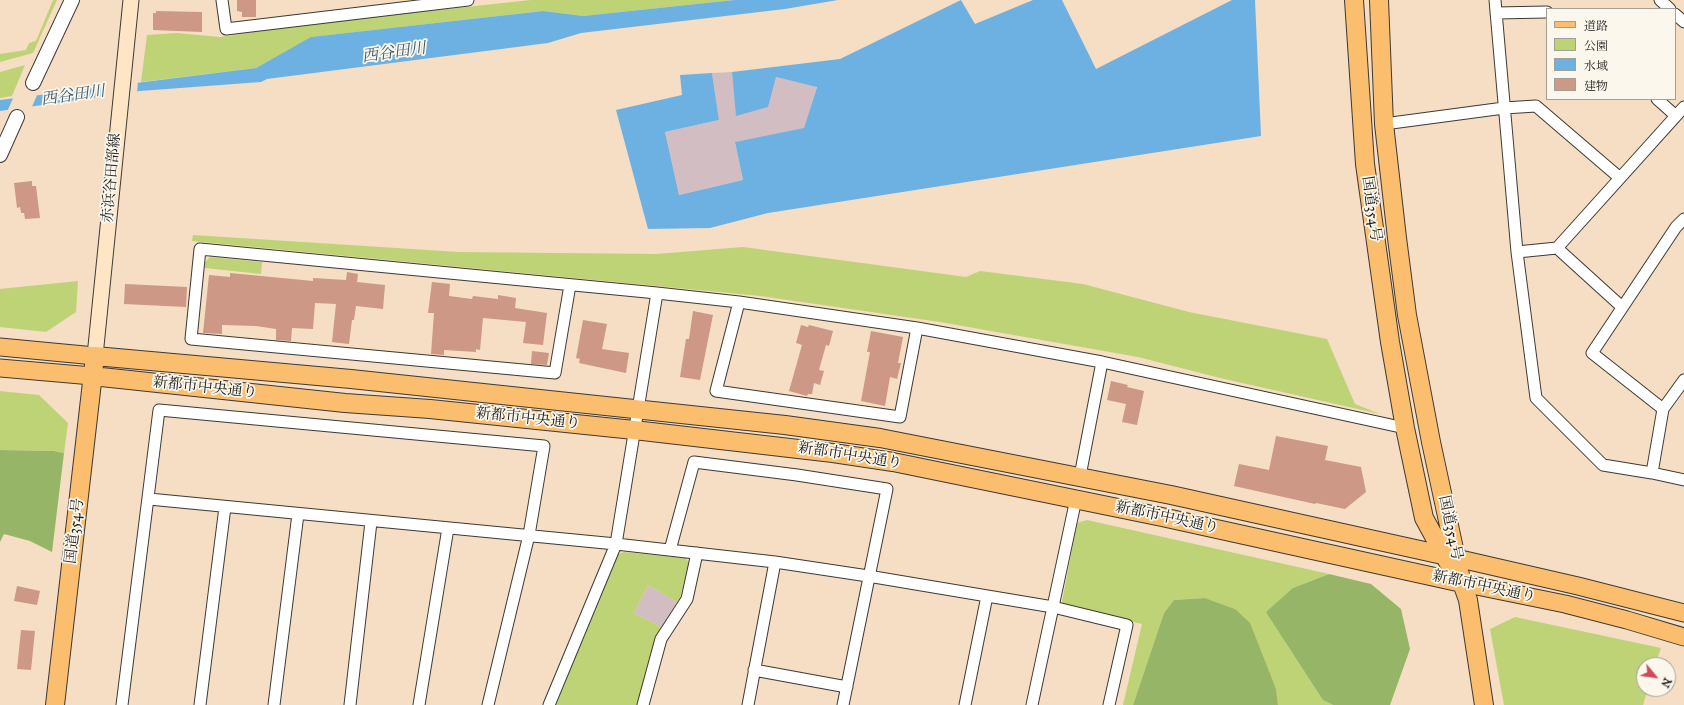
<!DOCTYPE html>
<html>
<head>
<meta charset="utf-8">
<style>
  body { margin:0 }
  #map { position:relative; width:1684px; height:705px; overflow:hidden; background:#f5dec3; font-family:"IM FELL Great Primer","Noto Serif JP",serif }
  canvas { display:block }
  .legend { position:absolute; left:1546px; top:8px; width:130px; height:92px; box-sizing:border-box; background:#fbf7ec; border:1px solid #a29f99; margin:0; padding:5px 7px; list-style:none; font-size:12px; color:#1c1c1c }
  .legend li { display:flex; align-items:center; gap:8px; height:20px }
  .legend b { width:20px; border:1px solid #a29f99 }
  .north { position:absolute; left:1636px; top:657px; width:40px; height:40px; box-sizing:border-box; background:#fbf7ec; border:1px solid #a29f99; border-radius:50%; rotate:119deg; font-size:11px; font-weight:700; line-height:16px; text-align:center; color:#1c1c1c }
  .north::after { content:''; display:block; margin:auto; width:14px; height:18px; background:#d1495b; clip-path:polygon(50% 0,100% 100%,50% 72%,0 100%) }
</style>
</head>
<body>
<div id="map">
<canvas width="1684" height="705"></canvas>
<ul class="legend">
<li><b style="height:5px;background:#fbbe6e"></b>道路</li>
<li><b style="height:11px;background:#bed376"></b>公園</li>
<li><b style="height:11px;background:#6db1e3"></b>水域</li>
<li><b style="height:11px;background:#cd9886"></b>建物</li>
</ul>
<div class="north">N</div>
</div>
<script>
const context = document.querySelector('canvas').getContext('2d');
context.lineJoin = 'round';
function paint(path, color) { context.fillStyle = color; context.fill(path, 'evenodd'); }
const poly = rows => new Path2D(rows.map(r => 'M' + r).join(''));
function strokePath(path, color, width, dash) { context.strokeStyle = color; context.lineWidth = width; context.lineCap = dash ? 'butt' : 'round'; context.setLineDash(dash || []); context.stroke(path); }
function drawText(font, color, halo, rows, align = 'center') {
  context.font = font + ' "IM FELL Great Primer","Noto Serif JP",serif'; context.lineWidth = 3.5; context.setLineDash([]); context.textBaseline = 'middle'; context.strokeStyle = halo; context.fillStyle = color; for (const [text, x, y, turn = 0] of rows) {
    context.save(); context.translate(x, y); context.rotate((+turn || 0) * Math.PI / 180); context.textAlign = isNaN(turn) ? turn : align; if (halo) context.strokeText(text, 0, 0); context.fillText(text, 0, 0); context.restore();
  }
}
const industrial = poly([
  [732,72,737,116,776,77,817,86,804,129,735,142,743,180,679,195,665,132,719,120,712,73],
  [648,585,677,602,661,627,634,613]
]);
const green = poly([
  [53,0,57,0,33,53,0,62,0,54,26,50,29,43,36,41],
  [531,0,734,0,583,16,543,11,312,37,256,68,141,82,147,35,177,33,220,37,307,24],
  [25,65,12,96,0,98,0,72],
  [193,235,459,252,656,254,743,247,966,277,980,271,1083,284,1189,312,1327,339,1355,404,1380,414,1220,378,1138,357,940,322,760,296,192,241],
  [210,257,262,262,261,274,205,268,205,262],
  [78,281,76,312,46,332,0,327,0,289],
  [0,391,39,395,68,423,64,453,54,451,0,450],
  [1087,520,1329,574,1293,588,1323,700,1333,705,1278,705,1276,689,1235,609,1205,598,1174,600,1164,613,1133,705,1123,705,1142,624,1065,608,1062,602,1077,523],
  [624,552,686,558,689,563,680,598,677,602,648,585,634,613,661,627,654,643,637,705,555,705,618,554],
  [1515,617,1661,648,1655,665,1644,665,1644,689,1648,689,1643,705,1504,705,1490,629]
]);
const forest = poly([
  [0,450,54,451,64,453,52,552,30,541,4,534,0,542],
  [1329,574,1371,584,1401,609,1410,649,1390,705,1333,705,1323,700,1266,612,1293,588],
  [1205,598,1235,609,1250,623,1276,689,1278,705,1133,705,1164,613,1174,600]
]);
const water = poly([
  [734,0,838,0,785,9,581,33,548,43,267,79,261,82,140,91,0,111,0,100,256,68,311,37,543,11,583,16],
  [961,0,975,24,1033,0,1062,0,1096,69,1232,0,1255,0,1261,136,768,213,710,228,648,229,616,110,682,95,680,75,712,73,719,120,665,132,679,195,743,180,735,142,804,128,817,87,776,77,768,107,736,116,732,72,840,59]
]);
const pier = poly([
  [138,81,137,93,102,98,103,85],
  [38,93,31,109,7,112,14,96]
]);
const building = poly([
  [237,0,256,0,256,17,242,17,242,12,237,11],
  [156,11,202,12,202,32,153,30,153,13,156,13],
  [32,181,32,186,36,186,40,218,25,219,24,213,21,213,20,207,17,208,14,183],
  [347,272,358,274,357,282,385,285,383,309,356,306,354,320,352,320,349,344,332,342,336,304,315,303,313,329,292,328,291,341,276,340,276,329,256,326,222,325,222,334,203,333,209,275,230,277,230,273,313,281,313,278,346,280],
  [432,282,450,284,449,296,472,299,473,296,498,299,498,295,516,298,515,308,547,313,543,345,523,343,526,322,483,318,480,350,476,349,476,352,444,350,444,355,431,354,434,313,428,313],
  [125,284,187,287,186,307,124,304],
  [693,311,713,315,700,380,680,377,686,339,689,339],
  [583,320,607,324,602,349,629,353,626,373,579,363,580,359,576,358],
  [801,325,808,327,809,325,833,331,829,346,826,345,819,370,824,371,820,385,814,383,812,394,808,394,807,396,789,391,802,345,796,343],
  [871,331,903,337,898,363,901,363,897,379,890,377,885,406,861,401,870,352,867,352],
  [532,351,549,353,547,365,531,364],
  [1111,381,1128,385,1127,387,1144,391,1137,425,1122,422,1126,404,1107,400],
  [1276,436,1328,446,1325,460,1361,467,1366,492,1345,509,1316,503,1315,504,1234,486,1239,464,1269,470],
  [17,586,40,591,37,605,14,601],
  [21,630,35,631,31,670,17,669]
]);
const minor = poly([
  [222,0,226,29,468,0],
  [1495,0,1517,252,1536,398,1603,465,1652,473],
  [1660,0,1670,9],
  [1496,13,1547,12],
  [1675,14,1684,22],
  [1657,99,1676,116],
  [1384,124,1504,108,1536,106,1620,178],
  [1517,252,1557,248],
  [570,285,555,373,191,339,200,249,657,293,739,302,917,328,1102,362,1405,428],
  [739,302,716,391,900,417,917,328],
  [1622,307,1557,248,1684,107],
  [1684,380,1663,409,1652,473,1684,480],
  [1663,409,1592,353,1676,227,1684,219],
  [1080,476,1102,362],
  [149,499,616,544,657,293],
  [670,550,694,462,797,475,887,489,843,705],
  [754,670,847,687],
  [122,705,159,410,544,446,529,535,488,705],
  [200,705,225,507],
  [274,705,298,514],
  [350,705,371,522],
  [419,705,448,528],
  [549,705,616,544,775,562,868,576,1053,607,1127,625,1109,705],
  [643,705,661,639,687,599,697,553],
  [748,705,775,562],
  [965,705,987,596],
  [1032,705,1076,499]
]);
const tertiary = poly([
  [33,83,72,0],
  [0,155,17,117]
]);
const secondary = poly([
  [95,356,131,0]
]);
const primary = poly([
  [0,347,95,356],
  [0,368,92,376],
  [1456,558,1578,586,1684,613],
  [1462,583,1565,604,1627,620,1684,637]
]);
const trunk = poly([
  [1354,0,1365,164,1390,342,1405,428,1424,518,1448,562],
  [1379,0,1384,124,1397,238,1407,315,1431,442,1456,558,1462,583,1468,600,1484,705],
  [92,376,345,403,430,409,634,430,833,453,893,462,1162,517,1462,583],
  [55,705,95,356,351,379,785,425,880,438,1171,495,1456,558]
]);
const streetNames = [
  ["赤浜谷田部線",112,178,-85],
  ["国道354号",1371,209,82],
  ["新都市中央通り",205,388,6],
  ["新都市中央通り",528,419,6],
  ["新都市中央通り",850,456,9],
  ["新都市中央通り",1167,518,12],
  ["国道354号",1450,528,78],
  ["国道354号",75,531,-83],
  ["新都市中央通り",1484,587,12]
];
const waterNames = [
  ["西谷田川",394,53,-8],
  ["西谷田川",73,96,-8]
];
paint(industrial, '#d2bec2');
paint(green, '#bed376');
paint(forest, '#96b567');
paint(water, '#6db1e3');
paint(pier, '#f5dec3');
paint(building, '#cd9886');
strokePath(minor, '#3d3935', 13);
strokePath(tertiary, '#3d3935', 16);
strokePath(secondary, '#3d3935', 17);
strokePath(primary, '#3d3935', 19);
strokePath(trunk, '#3d3935', 20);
strokePath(minor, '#fff', 11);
strokePath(tertiary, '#fff', 14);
strokePath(secondary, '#fde5c5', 15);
strokePath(primary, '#fbbe6e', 17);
strokePath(trunk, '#fbbe6e', 18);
drawText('15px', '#1c1c1c', '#fbf7ec', streetNames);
drawText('italic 16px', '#3c586c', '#fbf7ec', waterNames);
</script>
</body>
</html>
